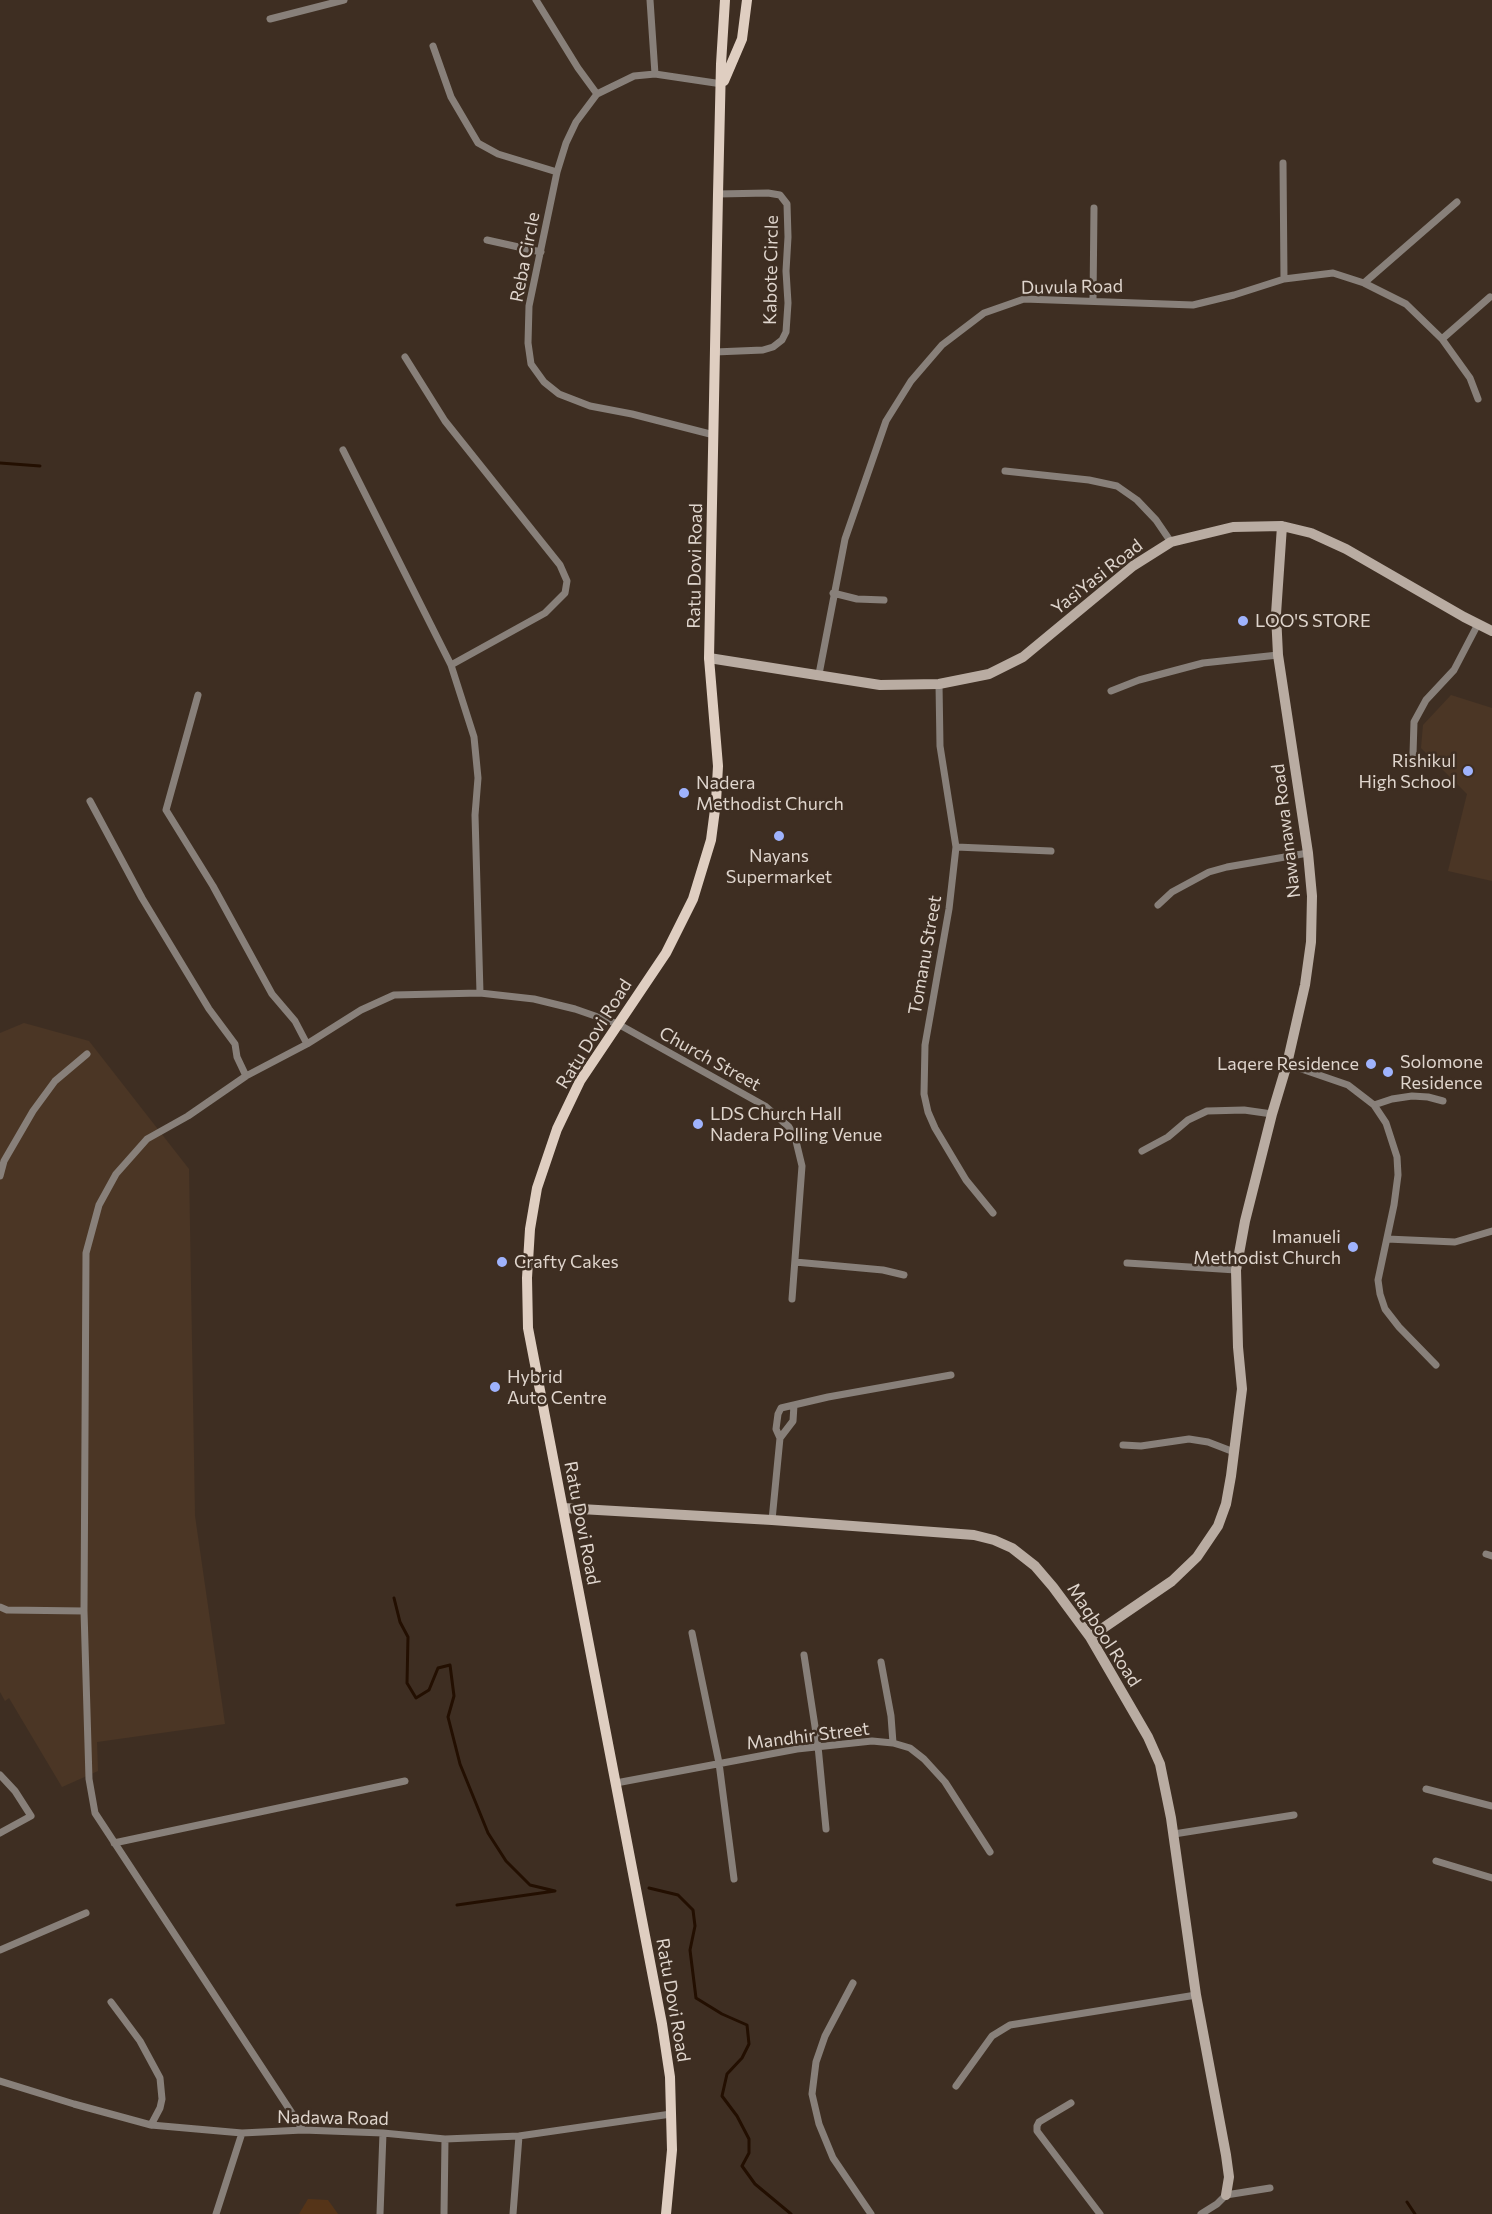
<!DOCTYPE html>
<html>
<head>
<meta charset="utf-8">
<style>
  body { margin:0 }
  canvas { display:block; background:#3e2e22 }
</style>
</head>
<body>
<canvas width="1492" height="2214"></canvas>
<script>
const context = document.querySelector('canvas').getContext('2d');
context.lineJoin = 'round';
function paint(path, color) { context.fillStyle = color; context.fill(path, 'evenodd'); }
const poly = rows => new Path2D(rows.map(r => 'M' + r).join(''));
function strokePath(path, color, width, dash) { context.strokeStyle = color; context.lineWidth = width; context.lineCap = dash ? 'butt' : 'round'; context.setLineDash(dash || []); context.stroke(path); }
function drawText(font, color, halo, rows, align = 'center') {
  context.font = font + ' Commissioner,sans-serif'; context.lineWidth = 5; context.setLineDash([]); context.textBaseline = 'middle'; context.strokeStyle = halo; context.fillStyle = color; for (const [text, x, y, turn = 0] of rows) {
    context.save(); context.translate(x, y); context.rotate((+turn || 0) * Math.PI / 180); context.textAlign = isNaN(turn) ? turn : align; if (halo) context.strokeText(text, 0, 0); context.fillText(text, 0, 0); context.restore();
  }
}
const built = poly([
  [1451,695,1492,708,1492,881,1448,871,1467,794,1421,748,1423,725],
  [24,1023,89,1041,189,1169,195,1516,225,1724,97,1742,98,1771,62,1787,9,1698,5,1701,0,1692,0,1033]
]);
const green = poly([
  [308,2199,328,2200,338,2214,299,2214]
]);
const stream = poly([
  [0,463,40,466],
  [394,1598,400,1622,408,1637,407,1683,416,1698,429,1690,438,1668,450,1665,454,1696,448,1717,460,1764,488,1833,506,1861,530,1885,555,1891,457,1905],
  [649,1888,678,1895,693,1910,695,1926,690,1950,696,1998,722,2014,747,2025,749,2044,742,2058,727,2074,722,2096,737,2116,749,2139,749,2153,742,2166,755,2184,791,2214],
  [1407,2202,1415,2214]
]);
const street = poly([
  [536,0,578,68,597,94],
  [650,0,655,74],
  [270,19,344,0],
  [433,46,451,97,478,143,498,154,557,172],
  [1283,163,1284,279],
  [487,240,541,252],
  [1364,283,1457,202],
  [1093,300,1094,208],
  [1442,339,1490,297],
  [715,352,763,350,773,347,782,340,786,332,788,303,786,271,788,237,787,204,780,195,768,193,718,194],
  [405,357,445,421,560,565,567,581,565,593,545,613,451,665],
  [714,435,632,414,590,406,559,394,544,382,531,364,528,343,529,306,557,172,566,143,576,122,597,94,634,76,655,74,722,84],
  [343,450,451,665,474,737,478,778,475,815,480,993],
  [1005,471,1089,480,1117,486,1137,500,1156,520,1171,542],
  [833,593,857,599,884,600],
  [819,674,845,539,886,421,911,381,942,345,984,313,1024,299,1193,305,1234,295,1284,279,1333,273,1364,283,1406,304,1442,339,1470,378,1478,399],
  [939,684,940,746,956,847,949,909,925,1045,924,1094,928,1112,935,1128,966,1180,993,1213],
  [1111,691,1139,680,1203,663,1278,655],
  [198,695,166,810,213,886,272,994,295,1021,307,1044],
  [1413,754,1414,722,1426,700,1454,670,1478,624],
  [90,801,142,898,209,1009,235,1044,237,1057,246,1076],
  [956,847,1051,851],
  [1158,905,1172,892,1209,872,1227,867,1308,853],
  [1287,1064,1348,1085,1374,1105,1386,1123,1397,1157,1398,1175,1394,1205,1378,1280,1380,1294,1385,1309,1399,1327,1436,1365],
  [1374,1105,1392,1099,1412,1096,1428,1097,1443,1101],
  [1142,1151,1168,1137,1188,1120,1207,1111,1244,1110,1272,1114],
  [0,1176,4,1161,33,1111,55,1081,87,1054],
  [1387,1239,1455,1242,1492,1231],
  [795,1262,883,1270,904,1275],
  [1127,1263,1236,1270],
  [780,1438,793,1421,794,1405],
  [1123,1445,1141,1446,1189,1439,1208,1442,1234,1452],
  [772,1520,780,1438,776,1429,778,1414,781,1408,828,1397,951,1375],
  [1486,1554,1492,1556],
  [0,1607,7,1610,84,1611],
  [692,1633,719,1763,734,1879],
  [804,1655,818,1746,826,1829],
  [881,1662,891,1716,893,1743],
  [0,1775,15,1791,31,1816,0,1833],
  [616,1783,797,1749,872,1741,893,1743,910,1748,924,1759,945,1782,990,1852],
  [1426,1789,1492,1806],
  [1174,1834,1294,1815],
  [114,1843,405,1781],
  [1436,1861,1492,1878],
  [0,1950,86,1913],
  [853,1983,825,2036,816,2062,812,2094,819,2124,833,2158,871,2214],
  [111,2002,140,2041,160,2078,162,2099,160,2108,151,2125],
  [0,2081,74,2104,151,2125,242,2133,303,2130,383,2133,445,2139,519,2136,671,2114],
  [956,2086,992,2036,1010,2025,1196,1995],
  [1071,2103,1039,2122,1037,2126,1037,2131,1100,2214],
  [303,2130,95,1813,89,1779,84,1611,86,1253,99,1205,116,1174,147,1139,188,1116,246,1076,307,1044,361,1010,394,995,480,993,534,999,575,1009,618,1024,765,1106,789,1127,795,1137,802,1166,792,1299],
  [216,2214,242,2133],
  [380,2214,383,2133],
  [444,2214,445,2139],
  [513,2214,519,2136],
  [1201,2214,1217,2204,1226,2195,1270,2188]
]);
const secondary = poly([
  [709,658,880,685,939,684,989,674,1023,657,1133,566,1171,542,1233,527,1282,526,1311,533,1346,549,1464,617,1492,631],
  [563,1508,772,1520,974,1535,994,1540,1012,1548,1035,1566,1053,1587,1090,1637,1148,1737,1160,1764,1171,1818,1196,1995,1226,2155,1229,2177,1226,2195],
  [1090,1637,1172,1581,1197,1557,1218,1526,1226,1504,1231,1476,1242,1389,1238,1347,1236,1270,1245,1221,1272,1114,1287,1064,1305,985,1311,942,1312,896,1308,853,1278,655,1276,614,1282,526]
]);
const primary = poly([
  [724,81,742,39,747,0],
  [666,2214,672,2150,670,2077,662,2024,528,1328,527,1278,530,1229,537,1188,557,1129,580,1081,666,953,693,899,711,840,716,802,718,766,709,658,718,194,721,64,725,0]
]);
const markers = [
  [1243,621,6,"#9fb3fd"],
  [1468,771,6,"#9fb3fd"],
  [684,793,6,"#9fb3fd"],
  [779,836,6,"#9fb3fd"],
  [1371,1064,6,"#9fb3fd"],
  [1388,1072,6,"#9fb3fd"],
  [698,1124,6,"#9fb3fd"],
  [1353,1247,6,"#9fb3fd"],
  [502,1262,6,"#9fb3fd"],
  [495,1387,6,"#9fb3fd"]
];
const streetNames = [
  ["Reba Circle",525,257,-79],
  ["Kabote Circle",771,270,-89],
  ["Duvula Road",1072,287,-1],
  ["Ratu Dovi Road",695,566,-89],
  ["YasiYasi Road",1097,577,-38],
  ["Nawanawa Road",1286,831,-97],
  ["Tomanu Street",925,955,-80],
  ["Ratu Dovi Road",594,1034,-58],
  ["Church Street",710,1059,29],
  ["Ratu Dovi Road",582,1523,79],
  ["Maqbool Road",1104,1635,57],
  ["Mandhir Street",808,1736,-7],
  ["Ratu Dovi Road",673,2000,80],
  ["Nadawa Road",333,2118,1]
];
const poiNames = [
  ["LOO'S STORE",1255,621],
  ["Rishikul",1456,761,"right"],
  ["High School",1456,782,"right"],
  ["Nadera",696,783],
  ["Methodist Church",696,804],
  ["Nayans",779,856,"center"],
  ["Supermarket",779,877,"center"],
  ["Solomone",1400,1062],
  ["Residence",1400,1083],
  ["Laqere Residence",1359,1064,"right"],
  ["LDS Church Hall",710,1114],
  ["Nadera Polling Venue",710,1135],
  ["Imanueli",1341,1237,"right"],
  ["Methodist Church",1341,1258,"right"],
  ["Crafty Cakes",514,1262],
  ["Hybrid",507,1377],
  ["Auto Centre",507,1398]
];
paint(built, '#4b3625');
paint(green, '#553418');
strokePath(stream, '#230f01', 3);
strokePath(street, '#88807a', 7);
strokePath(secondary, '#b9aca2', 10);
strokePath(primary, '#dfcec1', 10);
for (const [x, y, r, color] of markers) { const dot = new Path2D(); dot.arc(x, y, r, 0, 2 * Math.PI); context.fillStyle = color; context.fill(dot); strokePath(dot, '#3e2e22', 2); }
drawText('18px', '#dfd5cd', '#3e2e22', streetNames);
drawText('18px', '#dfd5cd', '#3e2e22', poiNames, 'left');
</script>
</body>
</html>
